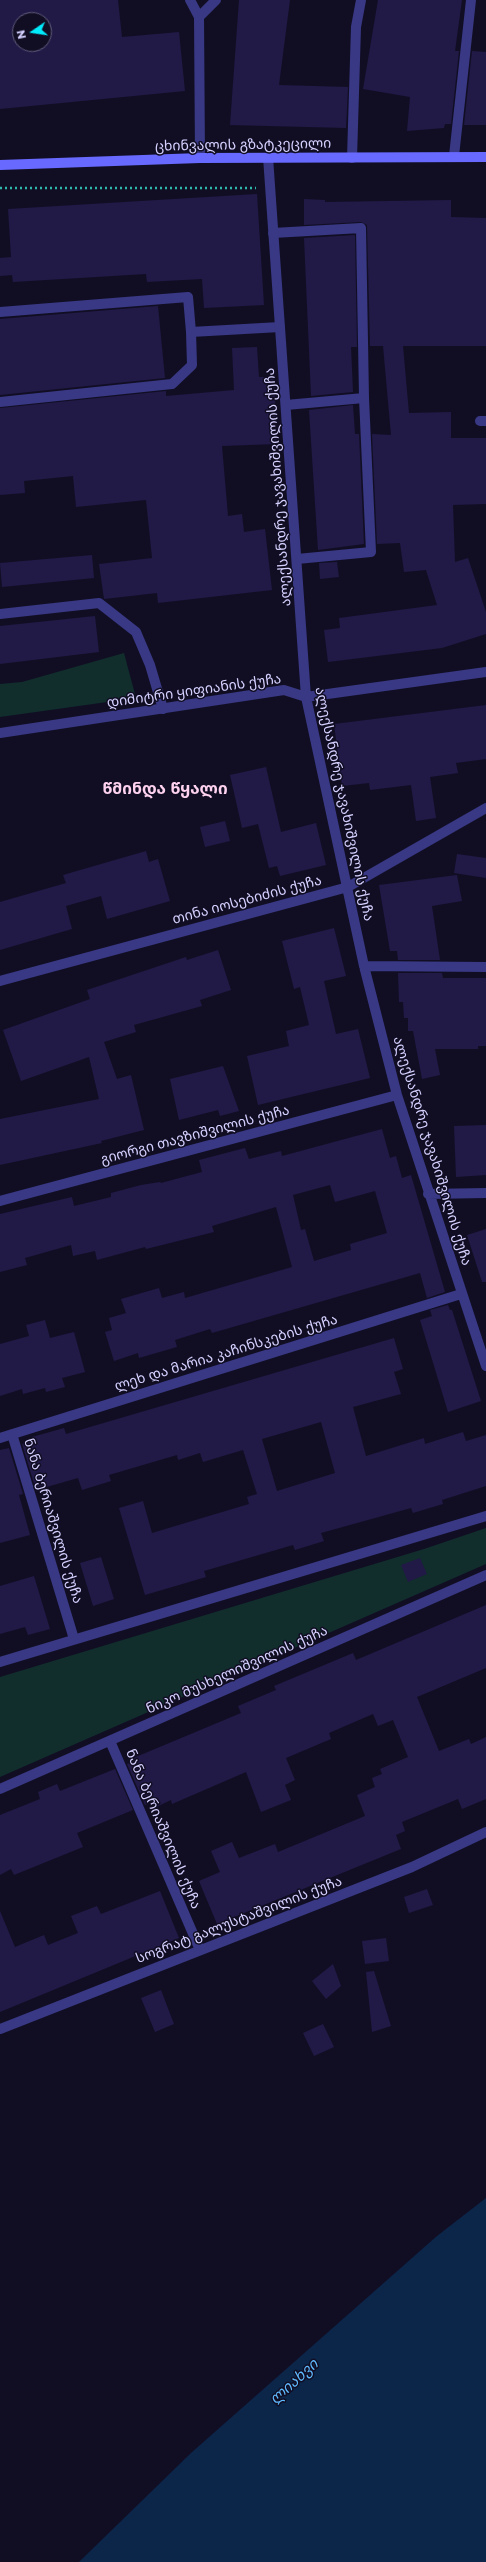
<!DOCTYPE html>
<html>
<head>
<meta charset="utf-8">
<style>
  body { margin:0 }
  #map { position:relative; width:486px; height:2562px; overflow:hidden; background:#110e24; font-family:Montserrat,sans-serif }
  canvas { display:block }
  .north { position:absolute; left:12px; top:12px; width:40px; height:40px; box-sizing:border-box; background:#110e24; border:1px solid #5f5c7c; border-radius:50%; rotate:257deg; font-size:11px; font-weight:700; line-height:16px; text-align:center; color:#d5d1ff }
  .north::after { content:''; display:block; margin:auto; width:14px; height:18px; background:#00ebfc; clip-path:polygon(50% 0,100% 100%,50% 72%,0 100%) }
</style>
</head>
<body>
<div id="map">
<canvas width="486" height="2562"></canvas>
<div class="north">N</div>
</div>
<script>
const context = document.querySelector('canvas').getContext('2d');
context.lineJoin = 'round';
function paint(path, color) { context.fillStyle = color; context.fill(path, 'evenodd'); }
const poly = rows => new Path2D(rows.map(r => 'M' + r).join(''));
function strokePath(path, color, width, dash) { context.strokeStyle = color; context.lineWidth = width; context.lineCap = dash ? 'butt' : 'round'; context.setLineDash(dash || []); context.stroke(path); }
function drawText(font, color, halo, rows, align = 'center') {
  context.font = font + ' Montserrat,"Noto Sans Georgian",sans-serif'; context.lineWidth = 3; context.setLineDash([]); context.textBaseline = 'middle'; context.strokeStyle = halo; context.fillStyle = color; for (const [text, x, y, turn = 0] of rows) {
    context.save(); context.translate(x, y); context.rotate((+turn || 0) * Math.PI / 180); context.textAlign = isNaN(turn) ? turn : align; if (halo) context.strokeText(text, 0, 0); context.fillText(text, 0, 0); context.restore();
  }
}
const green = poly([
  [124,653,136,698,0,717,0,684,22,682],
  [486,1528,486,1564,0,1777,0,1677,424,1549]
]);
const water = poly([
  [486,2198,486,2562,79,2562,191,2453,437,2236]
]);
const building = poly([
  [0,0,118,0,122,37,179,32,185,91,0,109],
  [20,20,44,20,44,44,20,44],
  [239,0,290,0,279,85,348,87,346,128,230,125],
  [378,0,462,0,455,51,459,51,451,124,445,124,444,128,407,131,410,97,363,89],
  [472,51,486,52,486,125,464,125],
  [257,194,264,305,204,308,202,279,147,282,146,274,13,282,12,275,0,276,0,258,11,257,8,209],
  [304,199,325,200,325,202,451,200,451,217,486,218,486,346,403,346,409,413,451,412,451,438,486,438,486,504,453,505,455,562,468,558,486,612,486,634,442,648,328,662,324,630,340,628,339,618,437,605,426,570,404,572,400,543,377,544,372,434,391,435,383,346,370,346,367,225,361,222,304,225],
  [355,235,357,347,351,347,353,392,311,396,304,238],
  [158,306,165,378,0,395,0,319],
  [257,347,259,377,274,377,277,444,222,446,228,516,242,514,244,532,265,529,272,590,158,603,157,593,104,599,99,564,152,558,146,500,76,507,73,476,24,481,25,493,0,495,0,408,166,391,166,396,234,390,232,348],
  [353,405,355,434,359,434,364,544,318,550,309,410],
  [92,555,94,578,2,587,0,563],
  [337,562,339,577,320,579,319,563],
  [95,616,99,652,0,664,0,626],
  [486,705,486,759,456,763,458,773,430,777,436,818,416,821,411,785,370,790,369,783,342,786,334,724],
  [266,767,281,832,316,823,326,865,280,876,277,866,269,868,258,824,242,828,230,775],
  [225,821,230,841,205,847,200,827],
  [146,851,149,862,158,859,170,901,107,919,101,896,66,906,72,929,0,950,0,902,66,883,63,875],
  [457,854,486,858,486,878,454,873],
  [457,875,462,901,432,906,440,960,398,960,397,951,390,951,379,885],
  [334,928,346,976,324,981,336,1034,358,1029,370,1078,258,1105,247,1056,289,1046,286,1031,309,1025,300,987,294,989,282,941],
  [218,950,231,990,200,1000,202,1006,134,1025,136,1032,104,1042,117,1079,131,1075,144,1130,101,1141,102,1143,0,1165,0,1119,99,1099,89,1057,21,1081,3,1030,90,999,87,990,186,957,187,960],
  [398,973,442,973,443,978,486,978,486,1046,478,1046,478,1049,435,1049,440,1075,422,1079,413,1031,408,1031,408,1018,404,1018,403,1002,399,1002],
  [223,1066,239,1111,220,1116,218,1110,179,1120,170,1079],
  [486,1125,486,1175,456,1177,454,1126],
  [382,1129,390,1158,396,1156,402,1178,411,1175,445,1292,427,1298,420,1273,212,1333,210,1329,175,1340,177,1347,139,1358,138,1353,114,1361,105,1332,112,1330,109,1318,126,1313,121,1299,159,1288,162,1298,184,1292,185,1298,292,1267,276,1207,212,1226,214,1232,146,1249,145,1247,97,1260,95,1251,73,1256,71,1245,25,1258,27,1265,0,1272,0,1214,72,1197,74,1206,111,1197,111,1193,141,1185,160,1182,161,1183,202,1172,199,1160,245,1148,249,1159,281,1151,282,1156],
  [330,1185,335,1202,375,1191,387,1233,350,1244,351,1250,314,1261,305,1229,301,1230,293,1195],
  [486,1229,486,1282,482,1282,467,1235],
  [448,1305,450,1310,452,1310,481,1401,448,1412,420,1320,432,1316,430,1310],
  [45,1320,50,1338,74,1332,85,1372,62,1378,65,1387,46,1392,45,1388,23,1394,22,1389,0,1396,0,1344,29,1336,26,1325],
  [394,1338,403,1369,394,1372,401,1394,353,1407,366,1456,424,1438,425,1444,463,1432,466,1441,486,1435,486,1486,442,1500,443,1504,413,1513,411,1508,321,1533,324,1541,295,1550,293,1545,204,1571,206,1577,145,1595,119,1508,143,1501,152,1533,249,1504,247,1497,257,1494,243,1450,203,1462,200,1453,178,1460,177,1455,109,1475,111,1481,82,1490,78,1478,36,1490,22,1444,33,1441,32,1437,64,1428,66,1434],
  [321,1422,335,1473,277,1491,262,1439],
  [9,1448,23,1494,19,1495,30,1535,0,1543,0,1450],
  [101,1557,114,1599,93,1606,80,1563],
  [420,1558,427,1574,408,1582,401,1565],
  [34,1576,50,1629,28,1635,25,1627,0,1634,0,1586],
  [486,1605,486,1668,417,1697,439,1751,469,1739,471,1744,486,1737,486,1799,462,1809,458,1799,402,1822,405,1831,396,1835,401,1849,217,1924,199,1881,220,1872,211,1851,232,1842,239,1858,275,1844,278,1852,365,1816,357,1795,375,1787,372,1778,382,1774,380,1769,408,1757,393,1720,378,1726,373,1714,329,1733,331,1739,286,1758,295,1780,285,1785,291,1800,261,1812,246,1772,172,1804,171,1800,152,1809,150,1803,145,1805,127,1764,132,1762,131,1759,241,1713,238,1706,276,1690,274,1686,353,1653,356,1660],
  [115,1769,133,1810,77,1833,83,1847,14,1875,11,1869,0,1875,0,1815,40,1799,38,1792,57,1784,60,1791],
  [427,1889,433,1905,409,1913,404,1897],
  [160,1891,179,1938,0,2012,0,1911,15,1947,44,1935,48,1945,78,1933,71,1916,97,1906,101,1914],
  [386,1938,389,1961,365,1964,362,1941],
  [333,1964,341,1986,326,1999,312,1981],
  [374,1971,391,2026,372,2032,366,1972],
  [161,1990,174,2024,155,2032,141,1998],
  [323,2024,334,2047,314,2056,303,2033]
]);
const path = poly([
  [0,188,256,188]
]);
const lane = poly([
  [190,0,199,17,200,158],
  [199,17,216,0],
  [454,156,471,0],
  [352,158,356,27,361,0],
  [273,233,361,228,364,398,286,405],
  [0,312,188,297,191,332,280,327],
  [0,402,172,384,192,365,191,332],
  [480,421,486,421],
  [297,559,371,552,364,398],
  [0,614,99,603,136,632,150,665,163,709]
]);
const street = poly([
  [268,157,306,697,364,966,397,1095,486,1366],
  [0,733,284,690,306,697,486,672],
  [364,966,486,967],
  [0,981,348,887,486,808],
  [428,1194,486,1193],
  [0,1201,397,1095],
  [12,1434,74,1639],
  [0,1438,461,1294],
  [0,1662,486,1516],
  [110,1741,200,1950],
  [0,1789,486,1575],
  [0,2029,412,1867,486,1832]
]);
const secondary = poly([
  [0,165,200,158,486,157]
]);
const streetNames = [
  ["ცხინვალის გზატკეცილი",243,145,-1],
  ["ალექსანდრე ჯავახიშვილის ქუჩა",278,487,-94],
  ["დიმიტრი ყიფიანის ქუჩა",194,691,-8],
  ["ალექსანდრე ჯავახიშვილის ქუჩა",344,804,78],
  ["თინა იოსებიძის ქუჩა",247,900,-15],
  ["გიორგი თავზიშვილის ქუჩა",195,1135,-15],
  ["ალექსანდრე ჯავახიშვილის ქუჩა",432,1151,73],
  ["ლეხ და მარია კაჩინსკების ქუჩა",226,1353,-17],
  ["ნანა ბერიაშვილის ქუჩა",53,1521,73],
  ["ნიკო მუსხელიშვილის ქუჩა",237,1670,-24],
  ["ნანა ბერიაშვილის ქუჩა",163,1829,67],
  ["სოგრატ გალუსტაშვილის ქუჩა",239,1920,-21]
];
const waterNames = [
  ["ლიახვი",294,2382,-42]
];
const quarterNames = [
  ["წმინდა წყალი",165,789]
];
paint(green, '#112e2c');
paint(water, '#0c264a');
paint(building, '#211a46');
strokePath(path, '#2db8ab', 2.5, [2, 3]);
strokePath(lane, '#393884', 10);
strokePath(street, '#393884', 10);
strokePath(secondary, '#6869ff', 10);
drawText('14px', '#d5d1ff', '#110e24', streetNames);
drawText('italic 15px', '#5fbaff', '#110e24', waterNames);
drawText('bold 16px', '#ffd3f0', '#110e24', quarterNames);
</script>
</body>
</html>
